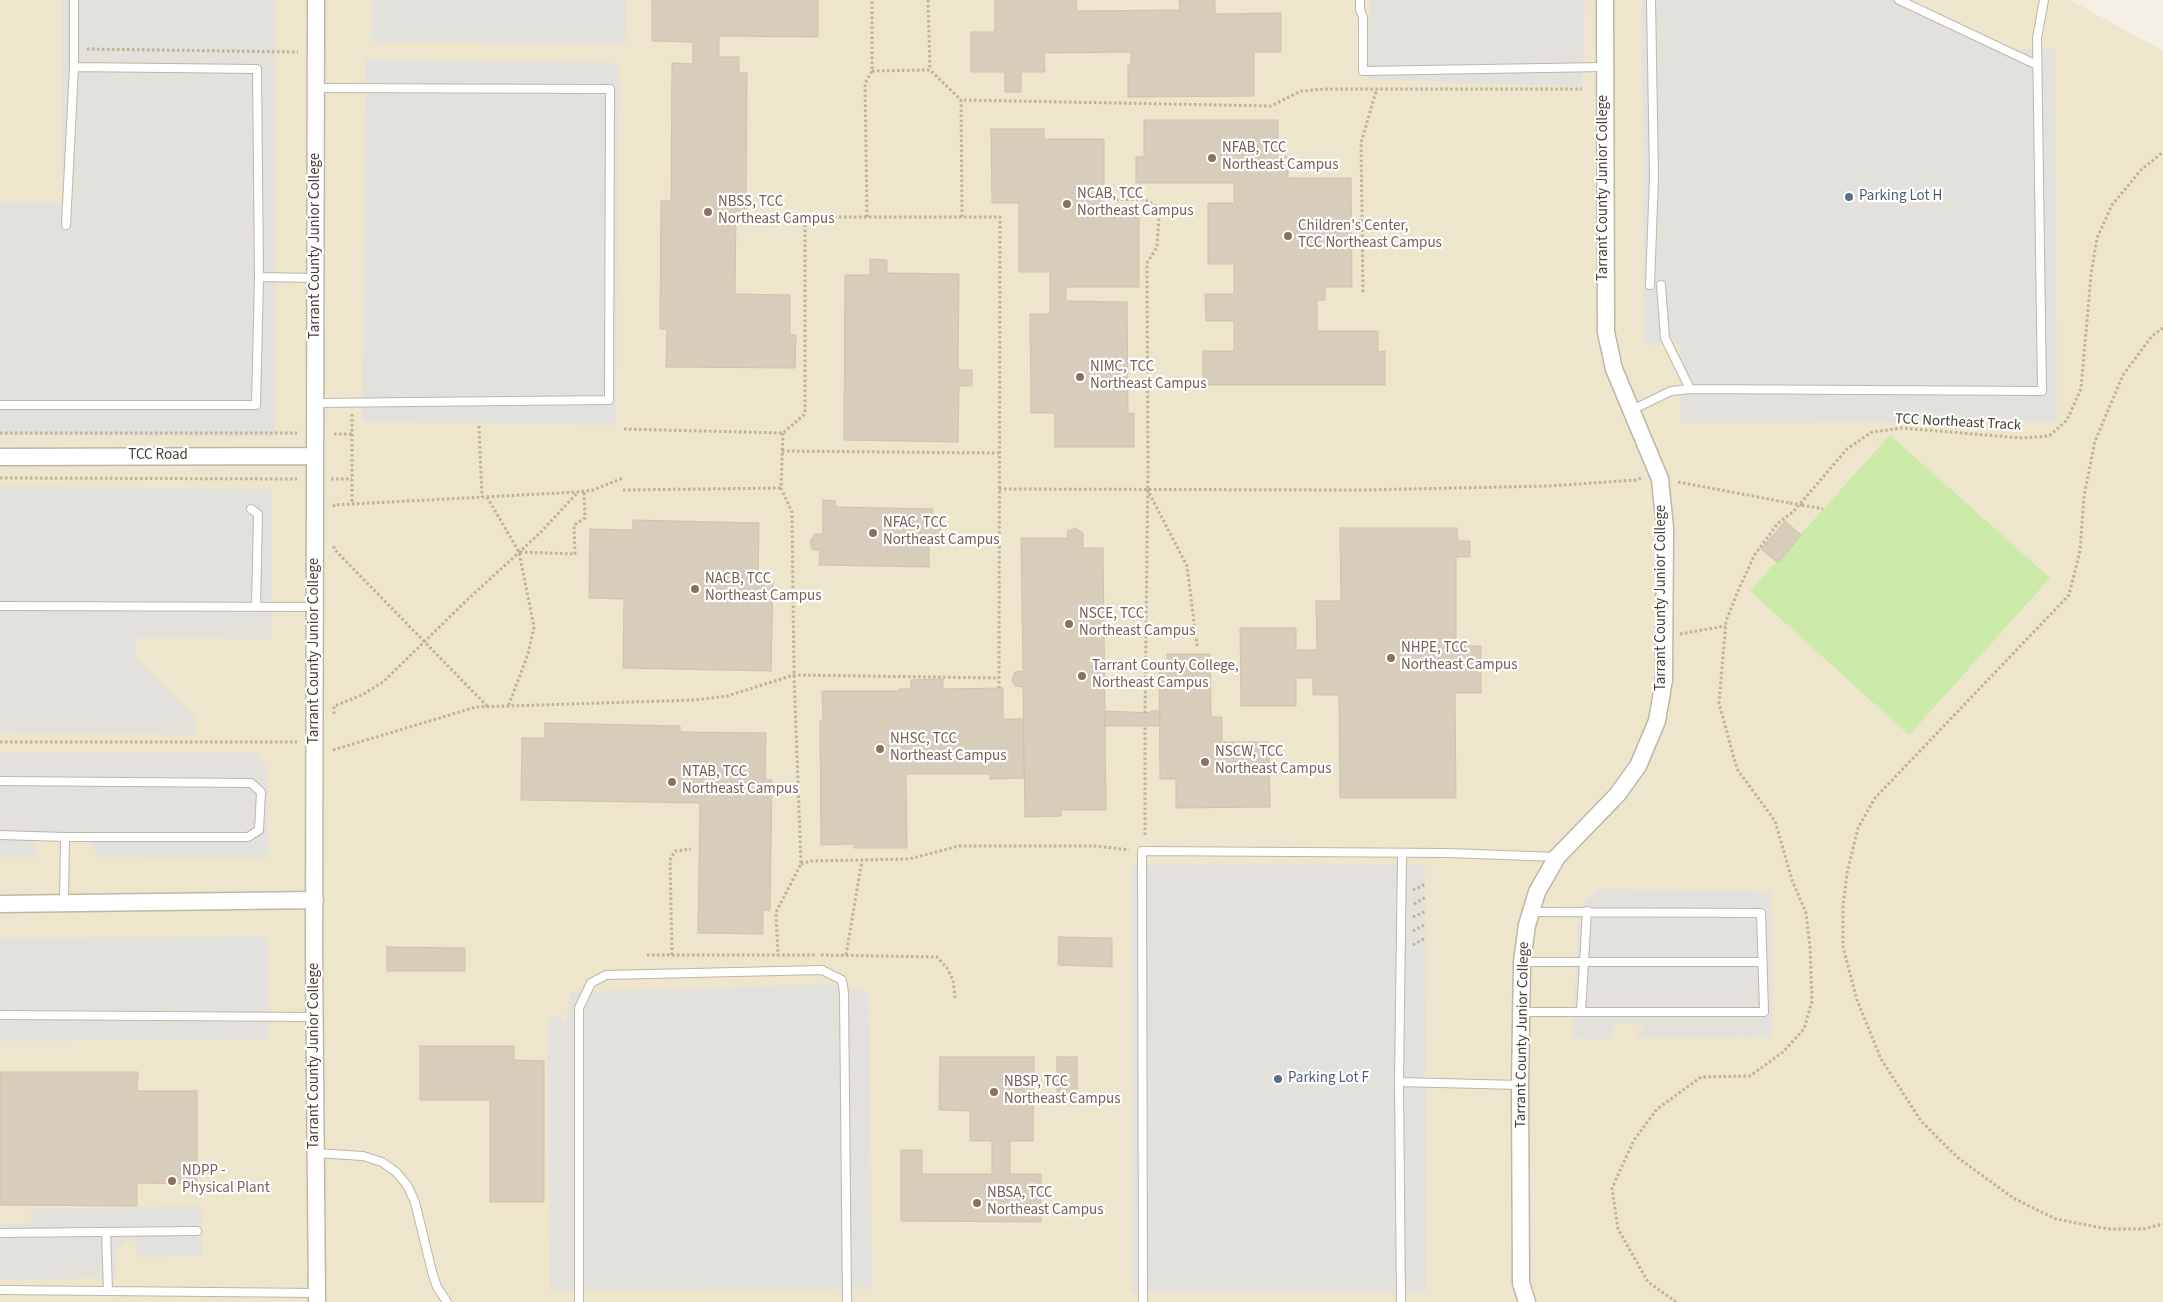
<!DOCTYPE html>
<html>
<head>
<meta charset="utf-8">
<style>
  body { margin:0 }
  canvas { display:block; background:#f3efe4 }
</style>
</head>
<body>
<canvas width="2163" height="1302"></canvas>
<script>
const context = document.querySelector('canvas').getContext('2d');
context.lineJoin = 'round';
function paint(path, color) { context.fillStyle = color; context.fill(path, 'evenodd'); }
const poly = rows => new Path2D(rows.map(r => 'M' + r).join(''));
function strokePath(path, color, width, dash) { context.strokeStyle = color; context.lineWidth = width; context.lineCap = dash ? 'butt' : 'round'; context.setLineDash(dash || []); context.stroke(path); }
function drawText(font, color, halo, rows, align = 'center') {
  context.font = font + ' "Source Sans 3",sans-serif'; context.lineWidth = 4.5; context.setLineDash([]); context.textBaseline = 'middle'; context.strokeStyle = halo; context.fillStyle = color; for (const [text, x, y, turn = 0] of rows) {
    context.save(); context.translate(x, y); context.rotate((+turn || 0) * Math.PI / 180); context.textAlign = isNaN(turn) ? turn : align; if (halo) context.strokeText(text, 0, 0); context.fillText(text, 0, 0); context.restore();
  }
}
const education = poly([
  [0,0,2070,0,2163,51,2163,1302,0,1302]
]);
const green = poly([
  [1890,435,2050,578,1909,735,1750,591]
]);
const parking = poly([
  [62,0,275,0,275,437,0,435,0,202,62,202],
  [371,0,626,0,625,45,371,42],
  [1370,0,1585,0,1582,87,1367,79],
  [1642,0,1908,0,2014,49,2055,49,2057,422,1681,423,1680,345,1644,345],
  [366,59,619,63,616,425,362,422],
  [0,486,272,489,271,639,136,638,136,658,196,719,196,735,0,733],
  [0,753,257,753,267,768,268,858,99,857,89,841,32,841,39,857,0,857],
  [1131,865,1425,865,1426,1293,1132,1292],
  [1598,889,1771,891,1772,1037,1635,1038,1645,1025,1616,1024,1610,1040,1572,1038,1579,907],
  [268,936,269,1039,0,1041,0,938],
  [822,984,869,992,872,1289,550,1291,547,1026,553,1015,565,1023,571,992],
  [201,1206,202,1256,137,1257,137,1241,126,1241,116,1251,116,1278,0,1280,0,1224,31,1224,31,1209]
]);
const building = poly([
  [652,0,818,0,818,37,719,36,719,57,739,57,739,73,747,73,746,211,736,211,735,294,790,295,790,335,796,335,795,368,666,367,667,329,660,329,661,201,671,201,672,63,693,64,693,42,652,41,652,0],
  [995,0,1076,0,1077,11,1180,10,1179,0,1215,0,1215,14,1281,13,1281,52,1254,52,1254,96,1128,97,1128,65,1131,65,1131,52,1044,53,1045,72,1021,72,1021,92,1005,92,1005,72,971,72,971,32,995,32,995,0],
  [1144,120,1278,120,1278,157,1288,157,1288,178,1351,178,1352,287,1325,287,1325,300,1317,300,1317,331,1378,331,1378,352,1385,351,1385,385,1203,385,1203,351,1234,351,1234,321,1206,321,1205,294,1234,294,1234,264,1208,264,1208,203,1234,203,1234,183,1136,183,1136,157,1144,157,1144,120],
  [991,129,1044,129,1044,139,1104,139,1104,211,1139,211,1139,287,1066,287,1066,301,1127,302,1128,414,1134,413,1134,447,1055,447,1055,413,1031,413,1030,314,1050,314,1050,272,1019,272,1019,203,992,203,991,129],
  [870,259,887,260,887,273,959,274,958,370,972,370,972,386,959,386,958,442,844,440,845,275,870,275,870,259],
  [823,500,835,501,836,507,933,509,933,526,941,528,942,534,938,540,929,541,929,567,819,565,820,551,812,549,810,541,815,534,823,534,823,500],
  [633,520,759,523,758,581,773,582,771,671,623,668,624,599,589,598,590,529,633,530,633,520],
  [1785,521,1801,535,1778,563,1761,549,1785,521],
  [1075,528,1083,533,1083,548,1103,548,1106,810,1061,810,1061,816,1025,817,1023,687,1015,686,1012,680,1015,672,1023,671,1021,538,1067,538,1068,531,1075,528],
  [1340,528,1457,528,1458,541,1470,541,1470,557,1456,557,1456,646,1481,646,1481,693,1455,693,1456,798,1340,798,1339,695,1313,695,1313,678,1296,678,1296,706,1241,706,1240,628,1296,628,1296,650,1317,650,1316,601,1341,601,1340,528],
  [1167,654,1210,654,1211,717,1222,717,1222,742,1269,742,1270,807,1176,808,1176,779,1160,779,1159,668,1167,668,1167,654],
  [943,679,943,689,1003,688,1003,719,1023,719,1024,778,990,779,990,774,906,774,907,848,854,848,854,844,821,845,820,721,823,721,822,691,899,691,899,689,911,689,911,680,943,679],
  [1105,711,1151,713,1151,711,1160,711,1160,726,1105,726,1105,711],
  [545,723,680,726,680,732,766,733,765,780,772,780,770,911,763,910,763,934,698,933,700,803,521,800,522,738,545,738,545,723],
  [1059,937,1112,938,1112,967,1058,965,1059,937],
  [387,947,465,948,465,971,387,971,387,947],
  [420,1046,514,1046,514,1060,544,1061,544,1202,490,1202,490,1100,420,1100,420,1046],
  [940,1057,1034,1057,1033,1141,1010,1141,1010,1174,1041,1174,1041,1222,901,1221,901,1150,922,1150,922,1174,992,1174,992,1141,970,1141,970,1111,939,1110,940,1057],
  [1057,1057,1077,1057,1077,1101,1057,1101,1057,1057],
  [0,1072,138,1072,137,1091,197,1091,197,1184,137,1183,137,1206,0,1205,0,1072]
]);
const path = poly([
  [928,0,930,70],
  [87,49,298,52],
  [872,71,930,70,961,100],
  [1111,200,1144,199,1156,206,1159,217,1157,247,1147,263,1148,471,1145,713],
  [744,217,1000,217,999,688],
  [867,217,865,83,872,71,872,0],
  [962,217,961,100,1271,106,1301,91,1325,89,1582,89],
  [1363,292,1361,143,1377,88],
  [2163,328,2152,336,2123,375,2095,441,2084,496,2080,551,2069,595,1875,798,1858,828,1847,873,1843,906,1843,947,1857,1000,1881,1059,1921,1121,1957,1157,2013,1198,2056,1219,2108,1229,2143,1229,2163,1224],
  [352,414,352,504],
  [479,426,482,497],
  [624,429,783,433,805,414,805,217],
  [0,433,297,433],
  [783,433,781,488,792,512,794,675,801,864,776,912,778,955,815,955],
  [334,434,352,434],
  [782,451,999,453],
  [0,478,297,479],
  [331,479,352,479],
  [1678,482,1790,503],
  [999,489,1360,490,1549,486,1636,480,1642,478],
  [1147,489,1187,566,1197,646],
  [623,490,781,488],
  [487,497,519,552,534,627,528,654,508,707],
  [1802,505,1823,509],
  [334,507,334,505,352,504,578,492,593,490,623,478],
  [334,546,334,549,488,707],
  [520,552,575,554,574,525,585,518,584,491],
  [1145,632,1196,635],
  [1680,634,1725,626],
  [334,714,334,706,362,695,383,682,467,600,540,533,578,492],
  [0,742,297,742],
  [333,750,476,707,695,700,727,696,794,675,999,678],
  [1145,835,1145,725],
  [801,864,811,861,909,859,959,846,1096,846,1129,850],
  [1413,890,1426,884],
  [1414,904,1426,897],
  [1413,917,1426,911],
  [1413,931,1426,924],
  [1413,945,1425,938],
  [647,955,778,955],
  [672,955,670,860,675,851,691,849],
  [821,955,937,957,947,968,953,980,955,998],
  [846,955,862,860],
  [1676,1302,1648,1282,1618,1229,1612,1188,1634,1140,1657,1109,1701,1077,1750,1076,1783,1052,1804,1029,1812,1001,1810,947,1806,913,1792,880,1775,821,1737,769,1719,703,1726,621,1738,591,1754,556,1778,523,1793,512,1847,449,1872,432,1902,428,2022,438,2049,436,2067,420,2081,389,2091,275,2097,238,2112,205,2141,170,2163,152]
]);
const lane = poly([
  [1360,0,1360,10,1363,17,1363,71,1604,67],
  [1899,0,2037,65],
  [66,225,74,67,74,0],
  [259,277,316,278],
  [1650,285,1654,177,1651,0],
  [1661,285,1665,338,1690,389],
  [316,403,609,400,610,89,316,88],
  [0,405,256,405,259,277,257,69,74,67],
  [1632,410,1671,391,1690,389,2042,391,2037,38,2044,0],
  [251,509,258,514,256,607],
  [0,606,315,607],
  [0,781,251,783,261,792,259,830,248,837,65,837,64,903],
  [0,835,65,837],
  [1522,962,1763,962],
  [1521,1012,1764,1012,1761,913,1530,912],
  [1581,1012,1587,911],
  [0,1015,315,1017],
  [1399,1082,1520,1085],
  [316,1153,363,1156,382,1162,396,1172,407,1185,415,1202,432,1272,437,1287,447,1302],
  [106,1232,108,1291],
  [0,1233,197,1231],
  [0,1290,317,1293],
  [579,1302,579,1008,591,983,606,975,822,970,842,980,844,993,847,1302],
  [1143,1302,1142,851,1448,853,1557,857],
  [1401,1302,1399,1082,1402,854]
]);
const street = poly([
  [316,0,314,952,317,1302],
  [0,457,315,456],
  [0,904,315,900],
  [1527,1302,1521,1283,1520,1085,1522,962,1527,925,1537,892,1557,857,1617,795,1638,766,1657,721,1664,680,1665,528,1660,479,1614,369,1606,332,1605,0]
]);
const pathBridge = poly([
  [1790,503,1802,505]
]);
const markers = [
  [1212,158,5,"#8d6e63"],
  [1849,197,5,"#5c6f8a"],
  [1067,204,5,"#8d6e63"],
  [708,212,5,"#8d6e63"],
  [1288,236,5,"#8d6e63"],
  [1080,377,5,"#8d6e63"],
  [873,533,5,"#8d6e63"],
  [695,589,5,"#8d6e63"],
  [1069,624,5,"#8d6e63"],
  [1391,658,5,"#8d6e63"],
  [1082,676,5,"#8d6e63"],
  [880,749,5,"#8d6e63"],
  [1205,762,5,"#8d6e63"],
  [672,782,5,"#8d6e63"],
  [1278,1079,5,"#5c6f8a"],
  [994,1092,5,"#8d6e63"],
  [172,1181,5,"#8d6e63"],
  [977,1203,5,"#8d6e63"]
];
const educationNames = [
  ["NFAB, TCC",1222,149],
  ["Northeast Campus",1222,166],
  ["NCAB, TCC",1077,195],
  ["Northeast Campus",1077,212],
  ["NBSS, TCC",718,203],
  ["Northeast Campus",718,220],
  ["Children's Center,",1298,227],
  ["TCC Northeast Campus",1298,244],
  ["NIMC, TCC",1090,368],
  ["Northeast Campus",1090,385],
  ["NFAC, TCC",883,524],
  ["Northeast Campus",883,541],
  ["NACB, TCC",705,580],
  ["Northeast Campus",705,597],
  ["NSCE, TCC",1079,615],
  ["Northeast Campus",1079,632],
  ["NHPE, TCC",1401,649],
  ["Northeast Campus",1401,666],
  ["Tarrant County College,",1092,667],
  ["Northeast Campus",1092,684],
  ["NHSC, TCC",890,740],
  ["Northeast Campus",890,757],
  ["NSCW, TCC",1215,753],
  ["Northeast Campus",1215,770],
  ["NTAB, TCC",682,773],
  ["Northeast Campus",682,790],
  ["NBSP, TCC",1004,1083],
  ["Northeast Campus",1004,1100],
  ["NDPP -",182,1172],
  ["Physical Plant",182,1189],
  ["NBSA, TCC",987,1194],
  ["Northeast Campus",987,1211]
];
const streetNames = [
  ["Tarrant County Junior College",1604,188,-90],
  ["Tarrant County Junior College",316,246,-90],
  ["TCC Northeast Track",1958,423,3],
  ["TCC Road",158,456],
  ["Tarrant County Junior College",1662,598,-90],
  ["Tarrant County Junior College",315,651,-90],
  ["Tarrant County Junior College",1523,1035,-89],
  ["Tarrant County Junior College",315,1056,-90]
];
const serviceNames = [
  ["Parking Lot H",1859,197],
  ["Parking Lot F",1288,1079]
];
paint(education, '#ede5cc');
paint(green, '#cceba9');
paint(parking, '#e3e1dc');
paint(building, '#d8cdbb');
strokePath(building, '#d1c3ab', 1);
strokePath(lane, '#bfb7a6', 10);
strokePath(street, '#bfb7a6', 19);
strokePath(path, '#c2b396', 3, [2.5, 2.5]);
strokePath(lane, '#fff', 8);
strokePath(street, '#fff', 16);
strokePath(pathBridge, '#c2b396', 3, [2.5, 2.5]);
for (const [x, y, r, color] of markers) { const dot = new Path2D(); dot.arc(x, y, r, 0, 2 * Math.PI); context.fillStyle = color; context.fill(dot); strokePath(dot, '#fff', 2); }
drawText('15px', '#785e54', '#fff', educationNames, 'left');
drawText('15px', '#453f33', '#fff', streetNames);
drawText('15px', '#4e5e75', '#fff', serviceNames, 'left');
</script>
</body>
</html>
